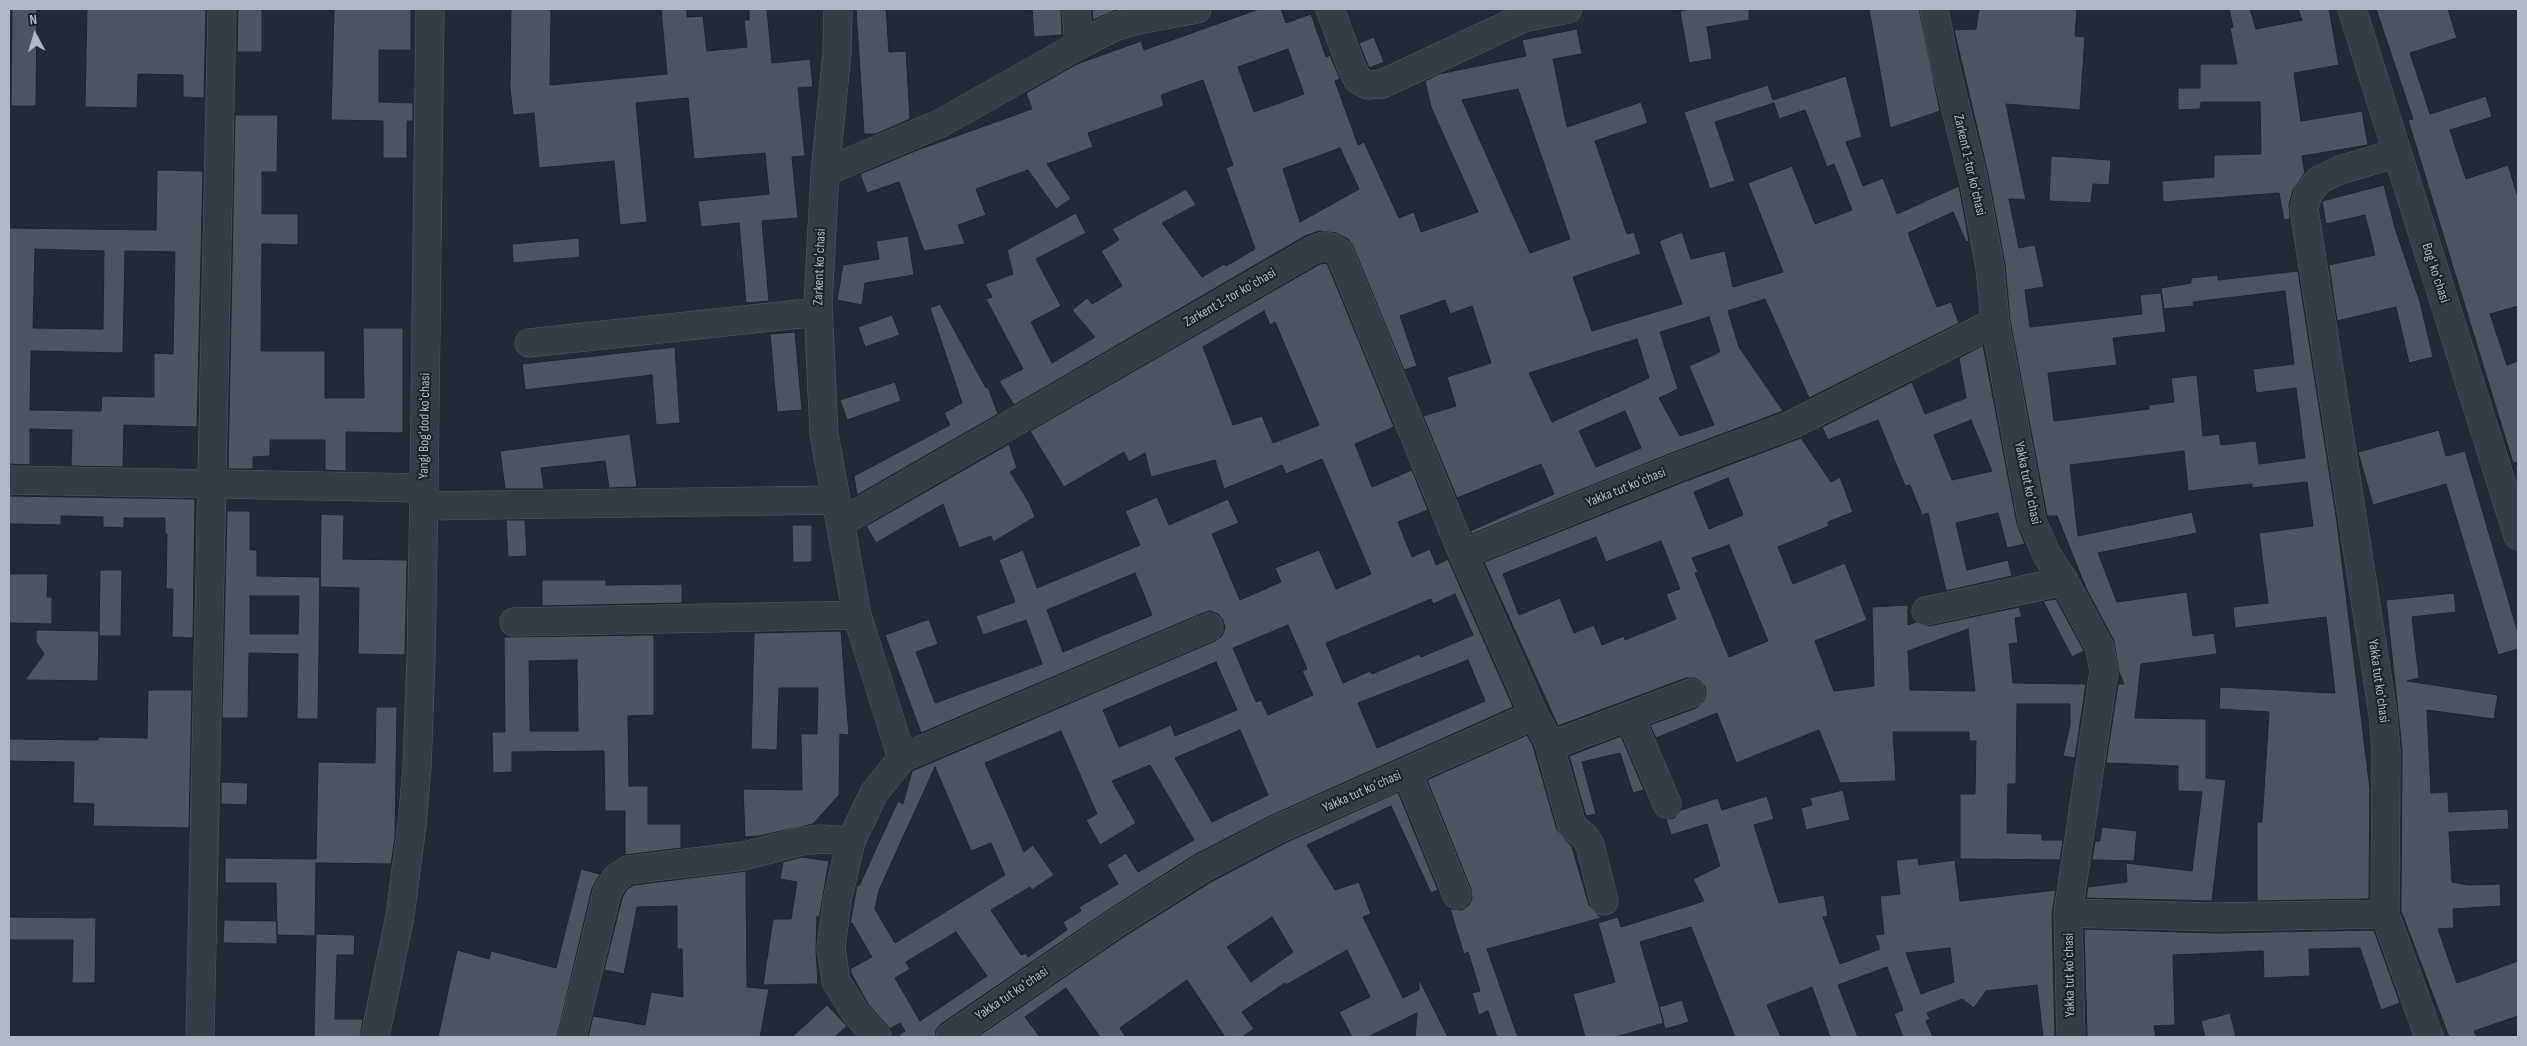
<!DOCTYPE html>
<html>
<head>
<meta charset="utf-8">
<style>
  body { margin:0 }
  #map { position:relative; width:2527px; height:1046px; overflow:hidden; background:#222b34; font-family:"Sofia Sans Condensed",sans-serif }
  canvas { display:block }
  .frame { position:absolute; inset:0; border:10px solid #b0b8c1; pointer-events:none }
  .north { position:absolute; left:10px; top:10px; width:50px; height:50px; -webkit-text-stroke:4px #1b2229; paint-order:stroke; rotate:354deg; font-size:14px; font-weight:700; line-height:20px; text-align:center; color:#b0b8c1 }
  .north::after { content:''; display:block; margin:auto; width:18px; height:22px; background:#b0b8c1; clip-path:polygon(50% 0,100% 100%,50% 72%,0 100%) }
</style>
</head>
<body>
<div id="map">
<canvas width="2527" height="1046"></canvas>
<div class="frame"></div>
<div class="north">N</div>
</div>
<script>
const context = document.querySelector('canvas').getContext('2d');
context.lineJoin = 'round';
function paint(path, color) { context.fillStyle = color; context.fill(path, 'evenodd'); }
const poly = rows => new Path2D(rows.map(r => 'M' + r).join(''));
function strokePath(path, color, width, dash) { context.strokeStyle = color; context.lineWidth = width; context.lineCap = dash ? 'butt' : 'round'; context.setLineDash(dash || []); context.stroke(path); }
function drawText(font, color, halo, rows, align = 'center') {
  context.font = font + ' "Sofia Sans Condensed",sans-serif'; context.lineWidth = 4; context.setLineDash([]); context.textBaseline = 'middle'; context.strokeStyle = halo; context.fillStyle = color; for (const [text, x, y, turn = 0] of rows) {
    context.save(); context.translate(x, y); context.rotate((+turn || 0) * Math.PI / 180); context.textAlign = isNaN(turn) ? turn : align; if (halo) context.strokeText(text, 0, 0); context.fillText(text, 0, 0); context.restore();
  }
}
const building = poly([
  [12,9,37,9,36,106,11,106,12,9],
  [87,9,206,9,204,98,183,97,183,75,138,74,137,108,85,107,87,9],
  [238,9,262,9,262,52,237,52,238,9],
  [334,9,411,9,411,50,379,50,379,102,413,103,413,121,407,121,407,158,383,158,383,121,331,120,334,9],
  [511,9,551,9,550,85,667,74,661,9,687,9,687,17,703,16,707,51,747,47,744,20,749,20,749,9,767,9,772,63,810,59,813,87,798,88,805,156,792,157,798,218,762,221,769,301,746,303,739,223,701,227,698,201,769,194,765,153,694,159,688,98,636,103,647,222,620,225,614,161,539,168,534,113,513,115,510,88,511,9],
  [856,9,886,9,889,52,906,51,910,119,876,134,864,134,856,9],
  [1032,9,1061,9,1062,35,1034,37,1032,9],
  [1092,9,1114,9,1114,11,1093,20,1092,9],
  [1259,9,1281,9,1286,23,1311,14,1326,57,1330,55,1340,79,1335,81,1358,145,1364,142,1399,218,1414,212,1421,232,1478,212,1431,107,1425,81,1439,74,1526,56,1522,40,1577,29,1582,54,1553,59,1567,127,1641,102,1648,123,1595,141,1627,234,1634,232,1641,254,1573,277,1592,331,1682,304,1659,241,1682,232,1691,259,1725,251,1733,287,1783,272,1748,183,1792,166,1815,224,1852,210,1834,164,1827,167,1805,110,1779,119,1774,103,1715,122,1735,181,1710,189,1684,112,1768,85,1773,100,1846,76,1862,137,1846,142,1863,186,1883,178,1897,214,1959,186,1969,241,1966,242,1953,212,1908,233,1937,307,1951,302,1959,323,1809,398,1765,299,1728,311,1739,347,1783,411,1669,454,1472,534,1470,531,1554,494,1541,464,1457,498,1423,416,1456,406,1447,377,1491,363,1472,306,1450,314,1445,300,1400,316,1417,366,1404,370,1353,246,1348,239,1336,233,1319,231,1305,236,1014,405,999,381,1023,369,986,299,992,297,985,284,1013,274,1007,250,1076,213,1086,233,1036,259,1061,306,1031,322,1052,363,1095,337,1072,310,1087,298,1092,304,1122,286,1101,251,1119,240,1112,229,1186,189,1196,205,1162,223,1202,277,1224,264,1226,266,1255,249,1226,168,1233,165,1203,80,1161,95,1164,106,1088,133,1093,147,1047,164,1071,199,1056,209,1028,170,976,189,986,215,958,225,965,244,924,251,899,182,867,193,860,174,920,149,1032,109,1026,93,1077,64,1141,41,1144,50,1259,9],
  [1288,49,1304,94,1254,112,1238,67,1288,49],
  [1518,89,1570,239,1530,253,1462,100,1518,89],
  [1340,148,1359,189,1300,222,1283,169,1340,148],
  [1709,317,1720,352,1689,366,1714,425,1680,436,1659,398,1678,389,1660,332,1709,317],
  [1637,339,1649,378,1552,422,1529,373,1637,339],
  [1625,411,1641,448,1596,467,1579,431,1625,411],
  [1690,9,1749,9,1749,20,1707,27,1712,59,1689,63,1680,11,1690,9],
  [1869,9,1919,9,1940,111,1890,128,1869,9],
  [1979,9,2077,9,2075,36,2085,37,2080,110,2006,104,2026,200,2009,199,2019,248,2035,245,2044,287,2025,290,2030,327,2142,314,2140,295,2161,293,2166,332,2113,338,2117,365,2048,373,2054,421,2149,409,2149,405,2174,402,2171,378,2197,375,2203,436,2219,434,2221,445,2256,441,2259,464,2305,458,2296,388,2256,393,2253,369,2294,364,2285,291,2193,302,2194,306,2164,309,2161,288,2191,283,2191,278,2218,275,2218,280,2298,271,2337,522,2370,789,2369,899,2257,901,2257,822,2262,822,2269,712,2219,709,2220,687,2335,693,2326,617,2235,628,2233,607,2268,603,2259,533,2313,526,2307,482,2252,488,2252,484,2188,491,2184,451,2070,465,2078,536,2192,512,2197,533,2098,553,2117,602,2187,592,2193,636,2214,633,2217,654,2141,664,2135,718,2206,719,2206,778,2226,780,2212,901,2086,898,2088,887,2127,882,2126,863,2192,871,2202,792,2178,791,2178,766,2106,763,2118,684,2124,684,2119,672,2114,641,2086,588,2057,516,2047,516,2010,320,2005,264,1988,174,1954,30,1976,29,1979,9],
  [2229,9,2250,9,2256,29,2302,20,2298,9,2329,9,2339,65,2294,73,2301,121,2362,111,2368,145,2302,156,2305,173,2293,190,2289,205,2290,219,2284,220,2279,193,2163,202,2162,181,2214,177,2214,155,2261,154,2260,102,2201,102,2200,109,2178,110,2178,88,2200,88,2200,64,2237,64,2230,28,2233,27,2229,9],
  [2376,9,2448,9,2457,38,2410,53,2430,114,2486,96,2492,117,2450,130,2466,179,2508,165,2518,197,2518,306,2490,314,2507,365,2518,361,2518,462,2513,463,2408,120,2413,119,2376,9],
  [1374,37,1384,62,1369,68,1359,43,1374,37],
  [235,115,278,115,277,172,262,172,262,214,298,214,298,245,262,244,261,351,325,351,325,398,364,398,363,328,403,328,403,433,346,432,346,471,325,470,325,440,270,440,270,456,253,457,253,469,228,469,235,115],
  [2051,156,2111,160,2109,185,2093,184,2091,203,2049,201,2051,156],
  [157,170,203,171,197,427,124,425,123,467,71,466,72,430,30,429,30,465,9,464,9,228,156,230,157,170],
  [35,249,104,251,103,329,33,328,35,249],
  [125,251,175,252,173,354,154,353,154,397,102,396,101,411,30,410,31,351,123,353,125,251],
  [2384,185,2395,228,2420,302,2433,357,2409,363,2396,307,2337,321,2329,265,2375,255,2365,215,2326,224,2322,201,2384,185],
  [908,236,914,275,865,283,862,305,837,300,843,265,879,259,876,241,908,236],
  [579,238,580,257,513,263,512,244,579,238],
  [1327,263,1394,427,1355,444,1372,487,1412,470,1428,510,1398,522,1412,557,1430,549,1436,565,1448,559,1513,707,1272,815,1196,854,1108,910,941,1024,936,1030,935,1037,897,1037,905,1031,900,1023,890,1029,868,1004,851,973,850,969,872,957,852,923,850,924,857,885,859,886,898,801,903,804,912,771,1215,641,1222,636,1225,628,1223,620,1218,614,1210,611,1203,613,921,733,885,635,929,619,938,644,916,652,935,703,1042,664,1026,620,983,635,976,616,1015,602,999,560,1023,550,1037,588,1140,545,1125,511,1157,497,1169,525,1228,499,1239,523,1212,534,1240,600,1281,582,1275,568,1319,550,1336,589,1371,574,1322,459,1286,474,1282,465,1224,489,1215,460,1151,477,1145,453,1129,462,1124,452,1064,487,1030,431,1320,264,1327,263],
  [1264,311,1270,325,1275,322,1319,425,1273,443,1262,416,1233,425,1203,347,1264,311],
  [1135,573,1152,615,1063,652,1047,610,1135,573],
  [1455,594,1473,635,1421,657,1419,654,1372,674,1370,671,1343,683,1326,643,1431,599,1433,604,1455,594],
  [1288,625,1307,669,1302,671,1313,695,1268,715,1261,700,1256,702,1233,648,1288,625],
  [1468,660,1485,701,1377,748,1358,703,1468,660],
  [1216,662,1237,710,1175,736,1171,725,1119,747,1103,710,1216,662],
  [1240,730,1268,795,1212,822,1175,758,1240,730],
  [1061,731,1097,814,1086,820,1100,845,1136,823,1112,781,1150,765,1194,840,1138,872,1126,853,1107,865,1118,884,1079,907,1081,911,1063,922,1067,930,1028,957,1026,953,1021,955,991,910,1030,887,1032,890,1054,875,1033,845,1024,852,985,763,1061,731],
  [935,767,971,851,991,843,1005,875,895,943,875,909,879,890,935,767],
  [956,932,987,976,920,1021,895,978,910,969,906,962,956,932],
  [940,304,986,388,988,387,998,414,857,495,854,476,950,425,944,413,962,403,930,308,940,304],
  [892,315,900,335,865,347,858,327,892,315],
  [795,332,802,410,777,412,770,334,795,332],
  [1983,345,2017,524,2025,544,2007,548,1998,513,1956,523,1967,570,2008,560,2012,576,1946,591,1928,513,1922,515,1910,485,1905,486,1878,420,1828,440,1822,427,1912,382,1925,414,1966,398,1959,358,1983,345],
  [1971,420,1992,471,1952,480,1934,435,1971,420],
  [675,347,680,423,656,425,652,375,525,390,522,364,675,347],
  [895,382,901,401,847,420,840,400,895,382],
  [2439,430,2446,456,2465,451,2518,633,2518,649,2498,655,2446,484,2373,505,2358,452,2439,430],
  [630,434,637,487,609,488,605,461,541,468,544,489,505,489,500,451,630,434],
  [1801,438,1831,482,1840,477,1853,512,1828,522,1829,526,1778,547,1793,584,1845,563,1867,620,1815,641,1834,691,1874,686,1872,607,1908,605,1908,625,1916,622,1929,626,2019,607,2022,617,2015,618,2018,643,2009,644,2013,683,2086,684,2075,758,2063,756,2070,725,2070,704,2017,704,2016,784,2008,784,2007,833,2042,834,2042,840,2063,840,2060,860,1960,859,1960,794,1975,794,1976,741,1969,741,1969,732,1893,732,1896,781,1840,783,1819,730,1736,763,1717,713,1656,738,1650,725,1696,708,1703,702,1706,695,1705,687,1700,681,1694,678,1686,678,1558,726,1484,562,1681,483,1801,438],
  [1728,478,1743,515,1709,529,1694,492,1728,478],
  [1596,537,1606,562,1661,541,1680,589,1666,594,1676,619,1625,640,1624,636,1602,645,1594,625,1574,633,1560,598,1519,615,1503,574,1596,537],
  [1729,545,1768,641,1729,657,1695,573,1698,572,1692,558,1729,545],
  [1968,629,1975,691,1910,690,1908,651,1968,629],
  [1009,444,1017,468,1010,472,1030,504,1035,517,993,542,991,536,959,548,943,504,876,543,866,526,1009,444],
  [9,496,195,499,193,638,172,637,173,589,166,589,167,534,165,534,165,518,124,518,124,528,103,527,103,517,61,516,61,525,9,524,9,496],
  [227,511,250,511,250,550,257,550,257,576,320,577,318,719,297,719,298,654,249,653,248,718,222,718,227,511],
  [250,596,299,596,298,634,250,634,250,596],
  [321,514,344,515,343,559,407,560,405,655,358,654,359,588,320,587,321,514],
  [506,520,525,520,527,556,508,557,506,520],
  [792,525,812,525,812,562,793,562,792,525],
  [100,570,122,570,121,636,99,636,100,570],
  [9,574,48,574,47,597,52,597,52,624,9,623,9,574],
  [542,580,606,580,606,585,682,584,682,603,542,606,542,580],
  [2454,593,2456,612,2412,617,2419,678,2407,681,2498,695,2494,719,2427,710,2431,793,2448,792,2449,812,2508,809,2509,829,2449,832,2452,882,2468,885,2500,884,2501,906,2453,909,2454,928,2438,929,2457,983,2518,961,2518,1016,2474,1031,2477,1037,2449,1037,2401,911,2402,750,2386,600,2454,593],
  [2056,599,2084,651,2072,657,2043,601,2056,599],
  [36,630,99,631,98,681,25,680,44,654,36,642,36,630],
  [841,631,849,735,840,734,839,795,813,824,759,836,745,837,743,789,802,790,801,734,817,734,818,688,779,688,777,750,751,749,754,633,841,631],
  [654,635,654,715,628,716,629,786,648,786,648,824,681,824,681,848,625,855,625,811,605,811,604,751,512,752,512,772,493,773,492,732,505,732,504,637,654,635],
  [577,660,578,731,530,731,529,661,577,660],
  [148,690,192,690,189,828,93,826,94,804,73,803,74,762,9,761,9,739,98,740,98,737,147,738,148,690],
  [376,707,397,707,395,838,391,864,316,863,315,936,277,935,276,883,225,883,225,858,316,859,318,762,375,763,376,707],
  [1527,735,1533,746,1557,830,1572,847,1589,905,1601,918,1487,949,1518,1037,1497,1037,1488,1011,1479,1015,1472,993,1480,991,1468,952,1464,954,1450,909,1462,910,1469,905,1472,898,1471,889,1427,780,1527,735],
  [1621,736,1644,790,1633,793,1620,753,1582,762,1596,814,1586,816,1569,756,1621,736],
  [221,782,248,783,247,805,221,804,221,782],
  [1843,790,1850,820,1806,830,1801,808,1812,805,1810,798,1843,790],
  [1398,792,1438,890,1431,893,1391,806,1307,845,1335,890,1359,882,1371,914,1363,917,1403,998,1419,990,1419,979,1448,1037,1415,1037,1417,1013,1368,1037,1352,1037,1339,1012,1370,997,1347,950,1286,985,1285,983,1242,1012,1254,1029,1242,1037,1225,1037,1187,980,1120,1028,1126,1037,1100,1037,1066,988,1025,1017,1040,1037,977,1037,1125,936,1211,882,1285,843,1398,792],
  [1272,917,1293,952,1251,982,1227,947,1272,917],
  [1767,796,1774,819,1754,825,1779,903,1824,895,1828,916,1823,917,1840,964,1880,949,1875,935,1884,934,1880,896,1900,894,1896,860,1918,858,1919,865,1955,860,1960,901,2056,890,2052,913,2055,1037,2043,1037,2037,985,1986,991,1974,1008,1962,999,1927,1013,1930,1019,1926,1021,1933,1037,1903,1037,1894,1014,1903,1010,1887,967,1838,985,1858,1037,1830,1037,1812,987,1767,1005,1781,1037,1735,1037,1691,927,1640,942,1664,1023,1616,1037,1585,1037,1573,994,1615,982,1598,923,1618,917,1621,927,1704,901,1693,879,1720,866,1707,824,1671,835,1666,819,1674,818,1681,810,1718,798,1722,810,1767,796],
  [1950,948,1954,982,1921,994,1906,953,1950,948],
  [2102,827,2137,831,2134,861,2092,860,2095,841,2100,841,2102,827],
  [802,857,829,861,819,919,817,916,816,950,818,984,763,985,773,919,791,919,797,882,780,879,783,862,802,857],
  [581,869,600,874,592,888,557,1037,438,1037,457,950,489,959,491,951,556,968,581,869],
  [746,871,747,987,769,989,760,1037,588,1037,593,1016,645,1025,651,992,683,997,682,949,677,949,677,906,637,907,624,974,604,970,622,898,627,889,634,885,746,871],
  [9,917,96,918,95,983,72,983,73,940,9,940,9,917],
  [224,920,277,921,277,944,223,943,224,920],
  [2084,929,2216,933,2374,930,2400,1003,2381,1010,2360,948,2309,949,2310,976,2264,978,2263,951,2173,955,2175,1025,2154,1026,2156,1037,2087,1037,2084,929],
  [316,934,355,935,354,955,337,955,335,1019,363,1019,360,1037,314,1037,316,934],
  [1682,1000,1689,1022,1665,1029,1659,1007,1682,1000],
  [827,1005,847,1026,835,1037,792,1037,827,1005],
  [2230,1013,2236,1037,2205,1037,2201,1021,2230,1013]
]);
const minor = poly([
  [838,9,837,53,825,172,818,304,824,434,857,615,902,758,874,793,851,841,837,901,831,948,836,981,855,1012,877,1037],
  [1330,9,1351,66,1358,80,1368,85,1382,84,1523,18],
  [1523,9,1523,18,1568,9],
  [1934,9,1945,65,1973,177,1990,267,1995,322,2032,521,2047,555,2064,581,2100,648,2104,671,2068,913,2071,1037],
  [2352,9,2518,536],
  [1079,45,1114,27,1138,20,1197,9],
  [2397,153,2340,170,2319,180,2308,194,2304,209,2383,714,2386,751,2385,914,2429,1037],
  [825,172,941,123,1079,45,1076,9],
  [529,343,818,312],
  [9,480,424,488,430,9],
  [424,506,836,500],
  [840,523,1313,250,1324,246,1333,248,1339,252,1343,261,1463,554,1534,715,1278,829,1203,868,1116,923,950,1037],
  [1463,554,1675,468,1791,425,1995,322],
  [1926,611,2064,581],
  [514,622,857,615],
  [1534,715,1548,740,1572,826,1585,837,1590,845,1604,901],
  [1630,717,1667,804],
  [1550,746,1691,693],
  [902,758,1209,627],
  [1407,772,1457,895],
  [2068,913,2216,917,2385,914],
  [200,1037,222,9],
  [375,1037,400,916,412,825,417,768,421,659,424,488],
  [572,1037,607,892,616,878,628,870,744,856,802,841,822,839,851,841]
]);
const streetNames = [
  ["Zarkent 1-tor koʻchasi",1969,165,77],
  ["Zarkent koʻchasi",820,267,-88],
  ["Bogʻ koʻchasi",2435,273,72],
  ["Zarkent 1-tor koʻchasi",1230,298,-30],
  ["Yangi Bogʻdod koʻchasi",425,426,-89],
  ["Yakka tut koʻchasi",2027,483,78],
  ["Yakka tut koʻchasi",1626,488,-22],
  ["Yakka tut koʻchasi",2378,681,82],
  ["Yakka tut koʻchasi",1362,792,-24],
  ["Yakka tut koʻchasi",2070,975,-91],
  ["Yakka tut koʻchasi",1012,994,-34]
];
paint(building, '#4b565f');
strokePath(building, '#1d242b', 1);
strokePath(minor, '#535b62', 29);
strokePath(minor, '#353d45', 28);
drawText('14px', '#b0b8c1', '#1b2229', streetNames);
</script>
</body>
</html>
